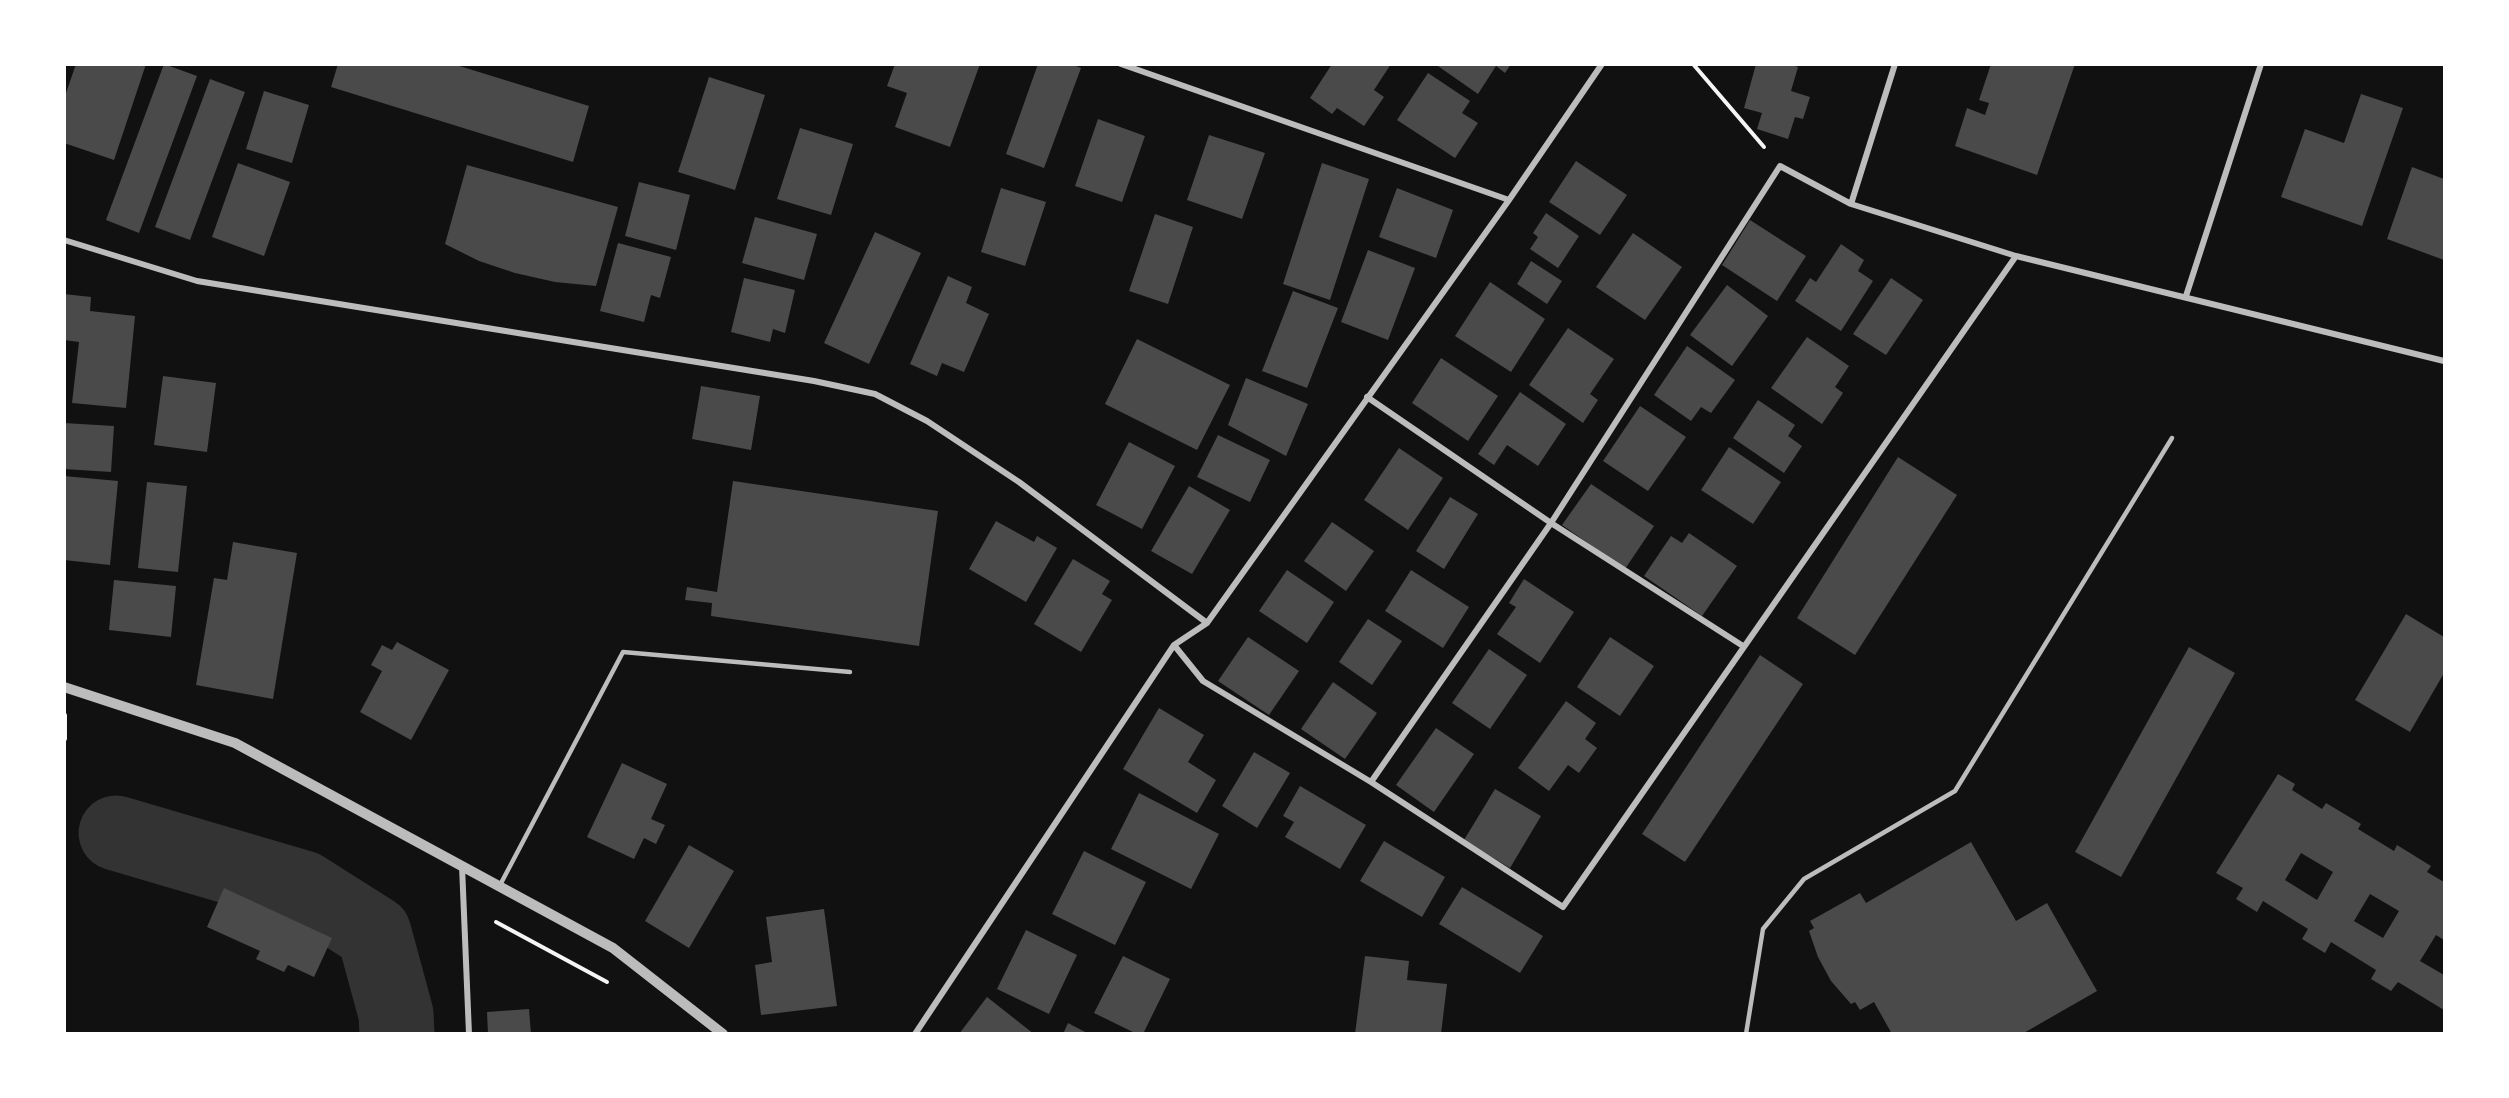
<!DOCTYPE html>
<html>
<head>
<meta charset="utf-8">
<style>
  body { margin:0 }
  #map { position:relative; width:2509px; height:1098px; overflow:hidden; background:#111; font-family:Spectral,serif }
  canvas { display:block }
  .frame { position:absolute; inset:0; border:66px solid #fff; pointer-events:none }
</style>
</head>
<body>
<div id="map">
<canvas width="2509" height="1098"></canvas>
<div class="frame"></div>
</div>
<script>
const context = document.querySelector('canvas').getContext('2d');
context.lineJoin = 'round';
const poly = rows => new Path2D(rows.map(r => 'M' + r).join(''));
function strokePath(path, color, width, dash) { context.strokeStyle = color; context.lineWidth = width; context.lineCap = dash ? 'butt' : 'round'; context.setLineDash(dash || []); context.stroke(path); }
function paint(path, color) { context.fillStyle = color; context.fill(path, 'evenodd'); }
const river = poly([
  [116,833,303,888,374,933,396,1014,397,1034]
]);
const building = poly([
  [76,64,146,64,114,160,64,143,64,99],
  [164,64,197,76,139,233,106,220],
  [338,64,453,64,589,106,573,162,331,87],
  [895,64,980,64,950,147,895,127,907,93,887,86],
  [1038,64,1071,64,1081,68,1044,168,1006,154],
  [1332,64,1391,64,1374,90,1384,97,1364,126,1337,108,1332,114,1310,98],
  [1435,64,1511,64,1505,73,1496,66,1478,94],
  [1756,64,1789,64,1798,67,1791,91,1810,97,1803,119,1795,117,1788,139,1757,129,1762,113,1744,108],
  [1991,64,2075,64,2037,175,1955,146,1967,108,1985,115,1989,103,1979,100],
  [1428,73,1470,101,1462,113,1478,123,1455,158,1397,120],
  [709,77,765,95,735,190,678,172],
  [210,79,245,92,190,240,155,227],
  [264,91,309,105,292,163,246,149],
  [2361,94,2403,108,2362,226,2281,197,2305,129,2344,143],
  [1098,119,1145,136,1122,202,1075,186],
  [800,128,853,144,831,215,777,199],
  [1209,135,1265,153,1242,219,1187,200],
  [1576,161,1627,195,1600,235,1549,202],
  [238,163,290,182,264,256,212,237],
  [1322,163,1369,179,1330,300,1283,284],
  [467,165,618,207,596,286,555,282,515,273,479,261,445,244],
  [2412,167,2444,179,2444,260,2387,239],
  [639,182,690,195,676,250,625,236],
  [1001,188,1046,202,1025,266,981,252],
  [1397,188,1453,210,1436,258,1379,237],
  [1546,213,1579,236,1558,268,1530,249,1538,237,1533,233],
  [1155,214,1193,227,1168,304,1129,291],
  [755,217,817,234,804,280,742,263],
  [1750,220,1806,256,1777,301,1722,265],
  [875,232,921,253,869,364,824,343],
  [1633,233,1682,267,1645,320,1596,287],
  [618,243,671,257,660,298,651,295,644,322,600,311],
  [1841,244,1864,260,1858,271,1873,281,1841,331,1795,301,1810,278,1816,282],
  [1368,250,1415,268,1388,340,1341,322],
  [1531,261,1562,281,1547,304,1517,284],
  [948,276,972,287,966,303,989,314,964,372,942,363,937,376,910,364],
  [744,278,795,290,785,333,773,329,770,342,731,332],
  [1891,278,1923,300,1886,355,1853,334],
  [1490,282,1545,319,1511,372,1455,336],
  [1727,285,1768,316,1732,366,1690,335],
  [1293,291,1338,308,1307,388,1262,371],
  [64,294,91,297,90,311,135,316,126,408,72,403,79,342,64,340],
  [1568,328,1614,359,1590,394,1598,400,1583,423,1529,385],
  [1807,337,1849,366,1835,387,1843,393,1822,424,1771,388],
  [1137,339,1230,385,1197,450,1105,404],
  [1687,346,1735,380,1711,413,1701,407,1691,421,1654,395],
  [1441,358,1498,396,1468,441,1412,403],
  [163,376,216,383,207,452,154,445],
  [1246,378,1308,404,1286,456,1228,425],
  [701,386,760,396,751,450,692,439],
  [1520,392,1566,424,1538,466,1507,445,1494,465,1478,454],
  [1758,400,1795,425,1788,436,1802,446,1784,473,1733,438],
  [1640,406,1686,437,1648,491,1603,461],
  [64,423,114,426,111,472,64,469],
  [1218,435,1270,460,1250,502,1197,477],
  [1129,442,1175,466,1142,529,1096,505],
  [1729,447,1781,482,1753,524,1701,490],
  [1399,448,1443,478,1408,530,1364,500],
  [1898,457,1957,495,1855,655,1797,618],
  [64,476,118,481,110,565,64,560],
  [733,481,938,511,919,646,711,616,712,603,685,600,687,587,717,592],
  [147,482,187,486,178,572,138,568],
  [1591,484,1654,526,1625,569,1562,525],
  [1189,486,1230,510,1192,574,1151,551],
  [1450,497,1478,514,1444,569,1416,551],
  [996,521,1034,542,1037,536,1057,548,1026,602,969,569],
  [1332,522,1374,551,1346,591,1304,561],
  [1689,533,1737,566,1702,616,1644,576,1671,536,1682,543],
  [233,542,297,553,273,699,196,685,214,578,227,580],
  [1073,559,1110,581,1102,594,1112,600,1081,652,1034,624],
  [1287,570,1334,602,1307,643,1259,611],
  [1411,570,1469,607,1443,648,1385,611],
  [1524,579,1574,612,1540,663,1497,634,1516,607,1509,603],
  [114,580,176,586,171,637,109,630],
  [2406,614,2444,637,2444,673,2410,732,2355,700],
  [1368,619,1402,641,1372,685,1339,662],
  [1248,637,1299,671,1269,715,1218,681],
  [1610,637,1654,666,1620,716,1577,687],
  [397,642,449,670,411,740,360,712,382,671,371,665,382,645,392,650],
  [2189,647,2235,673,2121,877,2075,852],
  [1489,649,1527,675,1490,729,1452,703],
  [1760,655,1803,684,1685,862,1642,834],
  [1333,682,1377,713,1345,759,1301,729],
  [1566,701,1596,723,1585,739,1597,748,1579,773,1568,765,1549,791,1518,768],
  [1159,708,1204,735,1188,762,1216,780,1197,813,1123,769],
  [1436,728,1474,754,1434,812,1396,785],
  [1254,752,1290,773,1257,828,1222,806],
  [622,763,667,784,651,819,665,825,656,844,644,838,634,859,587,837],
  [2278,774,2295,784,2292,790,2322,809,2326,803,2361,824,2358,829,2394,851,2397,845,2431,866,2427,872,2444,882,2444,940,2436,935,2420,961,2444,975,2444,1010,2398,982,2391,991,2371,979,2376,970,2331,942,2325,953,2302,939,2308,929,2263,901,2257,912,2236,899,2243,888,2216,873],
  [2301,853,2333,872,2317,900,2285,880],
  [2370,894,2399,911,2383,938,2354,921],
  [1300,786,1366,825,1340,869,1285,837,1294,822,1283,816],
  [1495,789,1541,816,1510,868,1464,840],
  [1139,793,1219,834,1191,889,1111,849],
  [1384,841,1445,877,1422,917,1360,881],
  [1971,842,2016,921,2047,903,2097,991,2022,1034,1892,1034,1874,1002,1860,1010,1855,1002,1851,1004,1831,981,1818,957,1809,931,1814,928,1810,921,1860,893,1866,903],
  [689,845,734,871,689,948,645,921],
  [1084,851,1146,882,1115,945,1052,914],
  [1462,887,1543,936,1520,973,1439,924],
  [224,888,332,938,314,977,288,965,284,972,256,959,260,951,207,927],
  [824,909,837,1006,761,1015,755,965,772,962,766,917],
  [1026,930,1077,955,1049,1014,997,989],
  [1123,956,1170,979,1143,1034,1137,1034,1094,1013],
  [1365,956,1409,961,1407,980,1447,984,1441,1034,1355,1034],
  [987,997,1034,1034,959,1034],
  [529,1009,531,1034,488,1034,487,1012],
  [1068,1023,1089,1034,1063,1034]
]);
const path = poly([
  [1693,64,1764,147],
  [65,715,65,739],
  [496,922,607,982]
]);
const service = poly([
  [499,887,623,652,850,672],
  [1746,1034,1763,929,1804,879,1955,791,2172,438]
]);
const minor = poly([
  [1121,64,1509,200],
  [1851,204,1895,64],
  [64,240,197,281,814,381,875,394,927,421,1019,482,1207,623],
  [2016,256,2444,361],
  [2186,296,2261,64],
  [1367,397,1551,523,1743,646],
  [1174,645,1203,681,1371,782,1563,907,2016,256,1851,204,1780,166,1551,523,1371,782],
  [462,866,469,1034],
  [915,1034,1174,645,1207,623,1509,200,1602,64]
]);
const tertiary = poly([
  [64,687,235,743,613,948,723,1034]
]);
strokePath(river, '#333', 75);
paint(building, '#4a4a4a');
strokePath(path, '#f5f5f5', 4);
strokePath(service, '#bcbcbc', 4.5);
strokePath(minor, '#bcbcbc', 6);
strokePath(tertiary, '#bcbcbc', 10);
</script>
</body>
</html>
